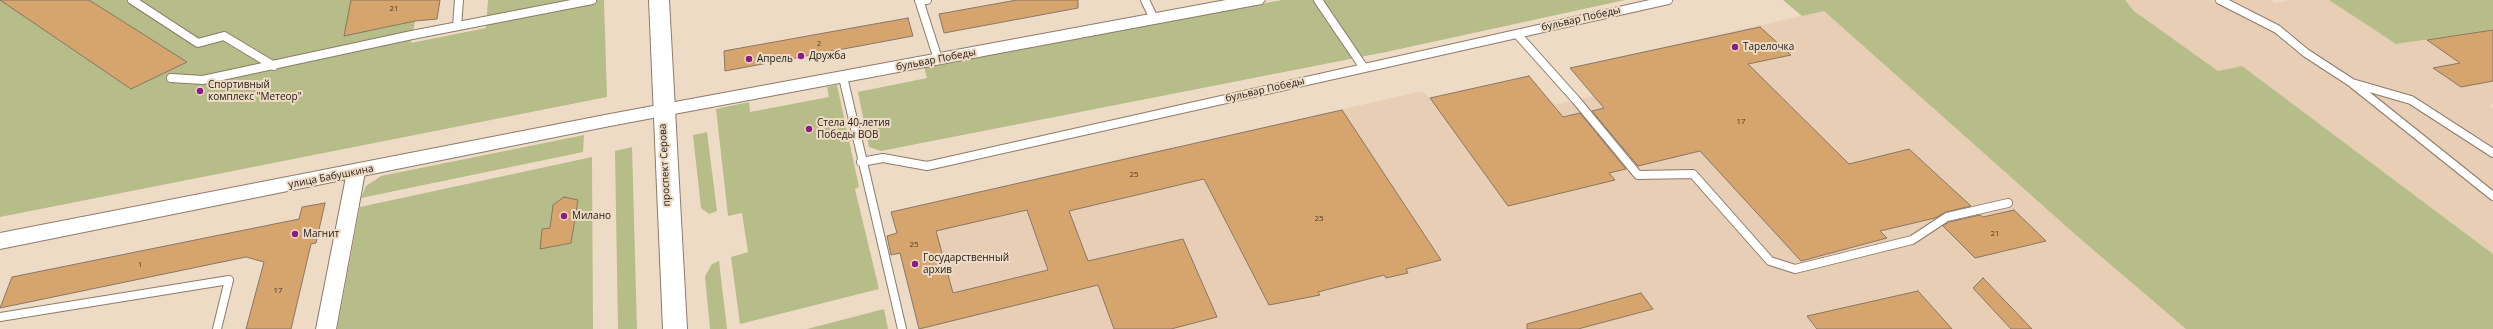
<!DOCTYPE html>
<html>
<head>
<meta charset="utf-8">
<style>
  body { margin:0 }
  canvas { display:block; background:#eedbc6 }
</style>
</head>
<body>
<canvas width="2493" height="329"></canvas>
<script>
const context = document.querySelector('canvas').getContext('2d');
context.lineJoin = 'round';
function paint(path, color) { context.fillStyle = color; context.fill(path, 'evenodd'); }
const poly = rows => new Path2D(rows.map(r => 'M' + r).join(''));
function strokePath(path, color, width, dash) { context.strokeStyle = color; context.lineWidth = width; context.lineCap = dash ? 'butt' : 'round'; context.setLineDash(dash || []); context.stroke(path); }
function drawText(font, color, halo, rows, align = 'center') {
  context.font = font + ' "Open Sans",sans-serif'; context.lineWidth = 4; context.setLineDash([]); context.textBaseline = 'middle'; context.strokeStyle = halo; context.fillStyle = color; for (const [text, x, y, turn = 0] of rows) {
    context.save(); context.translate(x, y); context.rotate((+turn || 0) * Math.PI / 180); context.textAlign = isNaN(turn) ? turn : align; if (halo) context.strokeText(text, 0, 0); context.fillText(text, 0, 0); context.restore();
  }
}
const built = poly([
  [2125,0,2270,0,2275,3,2291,0,2329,0,2396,44,2493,30,2493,104,2489,105,2493,108,2493,254,2242,66,2218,71,2134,11],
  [1824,11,2077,236,2186,329,919,329,900,254,891,255,887,236,897,233,891,212,1055,174,1057,180,1067,178,1065,172,1172,147,1177,158,1192,154,1187,145,1422,91,1430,98,1529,76,1554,105,1594,96,1570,68]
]);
const green = poly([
  [0,0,440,0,437,19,415,21,411,43,486,28,488,0,604,0,607,97,0,217],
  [1282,0,1625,0,1386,52,881,151,869,147,858,92,927,78,924,67],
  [1783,0,2125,0,2134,11,2218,71,2242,66,2493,254,2493,329,2186,329,2077,236,1824,11,1802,16],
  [2329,0,2493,0,2493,30,2396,44],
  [837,85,859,187,855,189,879,289,740,324,731,257,748,252,742,213,728,216,716,109,749,102,750,112,829,97,827,87],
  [707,132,717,211,709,214,701,208,693,135],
  [584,135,583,152,361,198,366,186,381,176],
  [632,147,637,329,618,329,615,151],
  [592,157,593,329,337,329,360,207],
  [719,261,727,329,710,329,705,276,712,264],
  [884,309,888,329,807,329]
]);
const building = poly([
  [0,0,89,0,187,62,131,89,0,0],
  [351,0,440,0,437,19,415,21,344,36,351,0],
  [1017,0,1078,0,1078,8,944,33,939,14,1017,0],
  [908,18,913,36,725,71,724,51,908,18],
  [1760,27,1791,55,1748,64,1849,164,1909,149,1971,206,1946,212,1935,218,1880,231,1887,238,1801,261,1700,151,1638,166,1592,111,1604,108,1570,68,1760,27],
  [2493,30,2493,81,2461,87,2433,68,2460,63,2427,40,2493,30],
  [1529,76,1563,117,1580,113,1626,169,1609,173,1615,180,1508,206,1430,98,1529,76],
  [1342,110,1441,260,1406,269,1408,273,1386,278,1384,275,1318,292,1320,295,1269,305,1204,179,1069,211,1088,261,1183,239,1217,317,1171,329,1114,329,1098,285,919,329,900,253,891,255,887,236,897,233,891,212,1342,110],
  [1027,210,1048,270,953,293,936,231,1027,210],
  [564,197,578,200,571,243,540,249,542,229,550,228,553,205,564,197],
  [325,203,316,243,311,244,291,329,246,329,264,262,246,257,0,308,12,277,299,219,302,207,325,203],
  [2014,210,2046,241,1975,258,1943,226,1949,222,1980,215,1983,217,2014,210],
  [1983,278,2032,329,2011,329,1973,288,1983,278],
  [1918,291,1952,329,1817,329,1807,316,1918,291],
  [1641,293,1653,309,1578,329,1527,329,1527,324,1641,293]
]);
const service = poly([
  [132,0,198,43,224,36,274,66],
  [919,0,938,59],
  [1145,0,1154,19],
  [1318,0,1364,68],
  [2220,0,2277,29,2306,53,2352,83,2411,100,2493,153],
  [919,1,927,0],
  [457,26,459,0],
  [1517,34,1576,100,1638,175,1693,174,1770,261,1795,269,1912,240,1947,217,2008,203],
  [843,77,902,329],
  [171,78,203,80,412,35,592,0],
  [2353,84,2493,196],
  [861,162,883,158,927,166,1668,0],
  [0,317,229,280,217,329]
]);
const minor = poly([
  [356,166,362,168,365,172,336,329,316,329,347,172,350,168,356,166]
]);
const tertiary = poly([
  [1226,0,1265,0,1262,4,1256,5,610,126,0,249,0,233,610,114,1226,0]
]);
const secondary = poly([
  [649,0,669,0,687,329,663,329,649,0]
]);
const markers = [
  [1735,47,4,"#881d83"],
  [801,56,4,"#881d83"],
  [749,59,4,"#881d83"],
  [200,91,4,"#881d83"],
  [809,129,4,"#881d83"],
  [564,216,4,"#881d83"],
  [295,234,4,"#881d83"],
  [915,264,4,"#881d83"]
];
const numberNames = [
  ["21",394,9],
  ["2",819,44],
  ["17",1741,122],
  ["25",1134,175],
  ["25",1319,219],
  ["21",1995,234],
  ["25",914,245],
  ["1",140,265],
  ["17",278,291]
];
const streetNames = [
  ["бульвар Победы",1581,19,-13],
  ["бульвар Победы",936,60,-11],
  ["бульвар Победы",1265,90,-13],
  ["проспект Серова",665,165,-93],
  ["улица Бабушкина",331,177,-11]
];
const poiNames = [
  ["Тарелочка",1743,47],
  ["Дружба",809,56],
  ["Апрель",757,59],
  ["Спортивный",208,85],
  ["комплекс \"Метеор\"",208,97],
  ["Стела 40-летия",817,123],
  ["Победы ВОВ",817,135],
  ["Милано",572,216],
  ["Магнит",303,234],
  ["Государственный",923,258],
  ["архив",923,270]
];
paint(built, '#e7ceb4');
paint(green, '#b6bd88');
paint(building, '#d6a56e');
strokePath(building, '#897765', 1);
strokePath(service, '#8d7b69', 10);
strokePath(minor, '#8d7b69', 2);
strokePath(tertiary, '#8d7b69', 2);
strokePath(secondary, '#8d7b69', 2);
strokePath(service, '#fff', 8);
paint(minor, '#fff');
paint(tertiary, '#fff');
paint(secondary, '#fff');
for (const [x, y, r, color] of markers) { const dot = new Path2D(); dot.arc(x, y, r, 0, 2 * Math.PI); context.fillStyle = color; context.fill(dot); strokePath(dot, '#eedbc6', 1.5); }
drawText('8px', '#4e3c29', null, numberNames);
drawText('10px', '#201912', '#eedbc6', streetNames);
drawText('10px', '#201912', '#eedbc6', poiNames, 'left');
</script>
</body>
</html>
